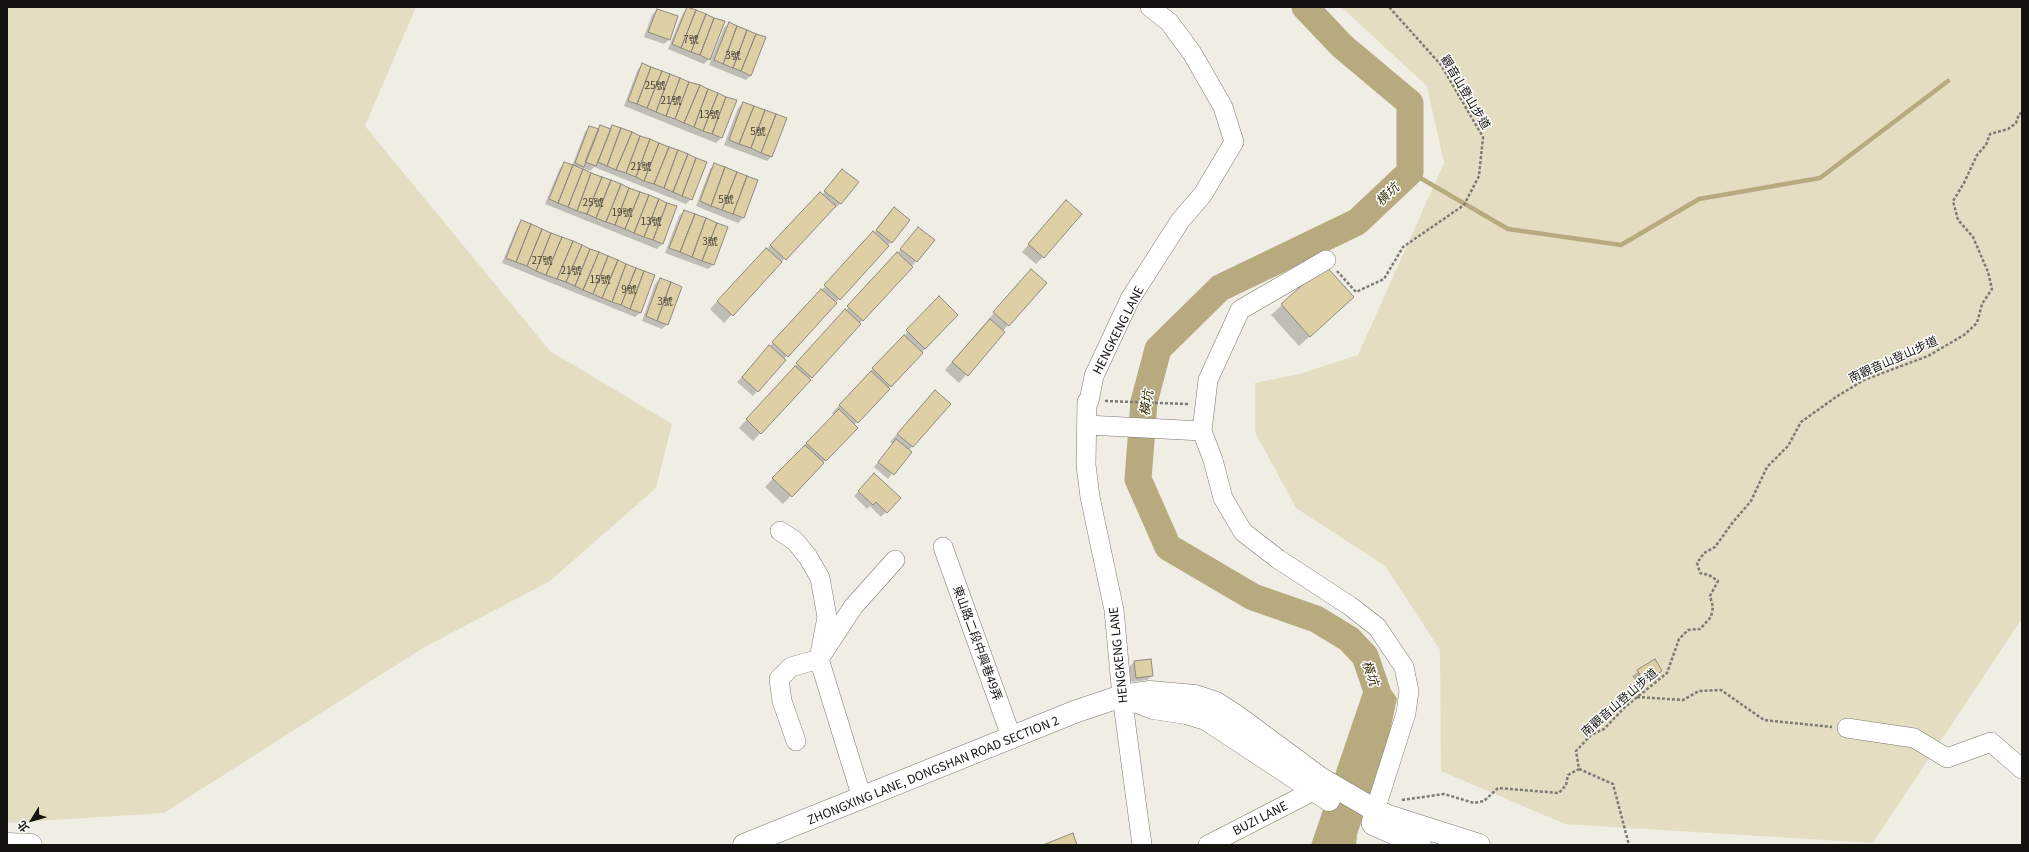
<!DOCTYPE html>
<html>
<head>
<meta charset="utf-8">
<style>
  body { margin:0 }
  #map { position:relative; width:2029px; height:852px; overflow:hidden; background:#efede4; font-family:Georgia,"Noto Sans TC",serif }
  canvas { display:block }
  .frame { position:absolute; inset:0; border:8px solid #141310; pointer-events:none }
  .north { position:absolute; left:12px; top:800px; width:40px; height:40px; -webkit-text-stroke:3px #fff; paint-order:stroke; rotate:233deg; font-size:11px; font-weight:700; line-height:16px; text-align:center; color:#141310 }
  .north::after { content:''; display:block; margin:auto; width:14px; height:18px; background:#141310; clip-path:polygon(50% 0,100% 100%,50% 72%,0 100%) }
</style>
</head>
<body>
<div id="map">
<canvas width="2029" height="852"></canvas>
<div class="frame"></div>
<div class="north">北</div>
</div>
<script>
const context = document.querySelector('canvas').getContext('2d');
context.lineJoin = 'round';
function paint(path, color) { context.fillStyle = color; context.fill(path, 'evenodd'); }
const poly = rows => new Path2D(rows.map(r => 'M' + r).join(''));
function strokePath(path, color, width, dash) { context.strokeStyle = color; context.lineWidth = width; context.lineCap = dash ? 'butt' : 'round'; context.setLineDash(dash || []); context.stroke(path); }
function drawText(font, color, halo, rows, align = 'center') {
  context.font = font + ' Georgia,"Noto Sans TC",serif'; context.lineWidth = 3; context.setLineDash([]); context.textBaseline = 'middle'; context.strokeStyle = halo; context.fillStyle = color; for (const [text, x, y, turn = 0] of rows) {
    context.save(); context.translate(x, y); context.rotate((+turn || 0) * Math.PI / 180); context.textAlign = isNaN(turn) ? turn : align; if (halo) context.strokeText(text, 0, 0); context.fillText(text, 0, 0); context.restore();
  }
}
const green = poly([
  [7,7,416,7,365,126,550,351,672,424,656,488,550,581,423,648,164,813,7,823],
  [1341,7,2022,7,2022,618,1873,843,1565,824,1441,771,1440,650,1385,566,1296,508,1255,432,1255,383,1303,373,1358,355,1444,163,1427,86]
]);
const water = poly([
  [1365,656,1397,698,1388,741,1357,835,1356,845,1311,845,1367,680]
]);
const shadow = poly([
  [687,8,709,59,704,64,668,49,683,13],
  [657,10,669,40,664,44,644,37,652,15],
  [729,23,751,75,746,80,709,65,724,28],
  [643,64,735,101,721,138,716,143,624,106,638,69],
  [743,103,772,156,767,161,724,145,738,108],
  [600,126,609,130,613,126,691,199,686,204,594,167,590,171,580,167,579,169,676,207,662,244,657,249,545,204,560,168,565,163,572,166,585,132,590,127,597,130],
  [715,164,757,181,743,218,738,223,696,206,710,169],
  [838,175,857,182,840,204,835,208,833,207,724,323,710,309,812,201,822,195],
  [1059,209,1043,257,1036,264,1022,252],
  [684,211,713,265,708,269,665,253,679,216],
  [889,213,891,242,784,359,753,396,737,382,874,233],
  [521,222,653,276,640,313,635,317,502,263,517,227],
  [914,233,933,240,911,267,753,441,739,428,897,254],
  [1325,266,1353,297,1299,346,1271,315],
  [1024,278,1008,325,959,383,945,370],
  [660,279,667,324,662,329,642,321,655,284],
  [939,298,957,315,854,425,856,428,783,504,765,487,834,415,832,413],
  [927,399,949,404,908,451,888,479,874,467,893,444,890,442],
  [874,475,899,498,881,517,870,506,867,509,854,496],
  [1655,661,1661,671,1639,686,1632,676],
  [1134,662,1152,675,1147,680,1131,682,1129,667]
]);
const stream = poly([
  [1410,172,1508,229,1621,245,1699,199,1820,178,1948,81]
]);
const river = poly([
  [1305,7,1342,46,1410,103,1410,172,1357,222,1220,288,1158,349,1144,402,1138,479,1168,547,1253,597,1316,619,1349,639,1365,656,1377,691]
]);
const building = poly([
  [687,7,696,10,681,48,672,44,687,7],
  [657,9,678,16,670,40,648,32,657,9],
  [696,10,706,14,691,52,681,48,696,10],
  [706,14,714,18,700,55,691,52,706,14],
  [714,18,725,21,710,60,700,55,714,18],
  [729,22,737,26,723,64,714,60,729,22],
  [737,26,747,30,733,68,723,64,737,26],
  [747,30,756,34,741,71,733,68,747,30],
  [756,34,766,37,751,76,741,71,756,34],
  [642,63,651,67,637,104,628,101,642,63],
  [651,67,662,71,647,108,637,104,651,67],
  [662,71,670,74,656,112,647,108,662,71],
  [670,74,680,78,666,116,656,112,670,74],
  [680,78,689,82,675,119,666,116,680,78],
  [689,82,700,85,684,123,675,119,689,82],
  [700,85,708,89,694,127,684,123,700,85],
  [708,89,718,93,703,131,694,127,708,89],
  [718,93,726,97,712,134,703,131,718,93],
  [726,97,737,100,722,138,712,134,726,97],
  [743,102,754,106,739,144,729,140,743,102],
  [754,106,765,110,751,148,739,144,754,106],
  [765,110,776,114,761,153,751,148,765,110],
  [776,114,787,118,772,157,761,153,776,114],
  [600,125,611,129,596,166,585,162,600,125],
  [612,125,621,128,607,166,598,162,612,125],
  [589,126,599,129,584,167,575,163,589,126],
  [621,128,632,132,616,170,607,166,621,128],
  [632,132,640,136,626,173,616,170,632,132],
  [640,136,650,139,636,177,626,173,640,136],
  [650,139,659,143,644,181,636,177,650,139],
  [659,143,669,147,654,184,644,181,659,143],
  [669,147,678,150,664,188,654,184,669,147],
  [678,150,688,154,673,192,664,188,678,150],
  [688,154,696,158,682,196,673,192,688,154],
  [696,158,707,162,692,200,682,196,696,158],
  [564,162,573,165,558,203,549,199,564,162],
  [714,163,725,167,711,206,700,201,714,163],
  [573,165,583,169,568,207,558,203,573,165],
  [725,167,737,172,722,210,711,206,725,167],
  [583,169,591,173,577,211,568,207,583,169],
  [842,169,859,182,841,204,824,191,842,169],
  [737,172,747,176,733,214,722,210,737,172],
  [591,173,602,177,587,214,577,211,591,173],
  [747,176,758,180,744,218,733,214,747,176],
  [602,177,611,180,596,218,587,214,602,177],
  [611,180,621,184,606,222,596,218,611,180],
  [621,184,629,188,615,225,606,222,621,184],
  [629,188,640,192,625,229,615,225,629,188],
  [640,192,649,195,634,233,625,229,640,192],
  [820,192,836,206,786,260,770,245,820,192],
  [649,195,659,199,644,237,634,233,649,195],
  [659,199,667,203,653,240,644,237,659,199],
  [1066,200,1082,214,1044,258,1028,244,1066,200],
  [667,203,677,206,663,244,653,240,667,203],
  [894,207,910,220,892,243,876,230,894,207],
  [684,210,695,214,680,252,669,248,684,210],
  [695,214,706,218,692,257,680,252,695,214],
  [706,218,717,223,702,261,692,257,706,218],
  [521,220,531,224,516,262,506,258,521,220],
  [717,223,728,227,714,265,702,261,717,223],
  [531,224,542,229,527,266,516,262,531,224],
  [918,227,935,240,917,262,900,249,918,227],
  [542,229,551,233,536,271,527,266,542,229],
  [873,231,889,246,840,300,824,285,873,231],
  [551,233,562,237,546,275,536,271,551,233],
  [562,237,573,241,557,279,546,275,562,237],
  [573,241,582,245,566,282,557,279,573,241],
  [582,245,590,249,575,286,566,282,582,245],
  [766,248,782,262,733,316,717,301,766,248],
  [590,249,599,252,583,290,575,286,590,249],
  [599,252,608,256,593,294,583,290,599,252],
  [897,252,913,267,863,321,847,306,897,252],
  [608,256,618,260,602,298,593,294,608,256],
  [618,260,626,264,612,302,602,298,618,260],
  [626,264,636,268,621,305,612,302,626,264],
  [1325,265,1354,297,1310,337,1281,304,1325,265],
  [636,268,644,271,630,309,621,305,636,268],
  [1031,269,1047,283,1009,326,993,312,1031,269],
  [644,271,655,275,641,313,630,309,644,271],
  [660,278,671,282,657,321,646,316,660,278],
  [671,282,682,287,668,325,657,321,671,282],
  [821,289,837,303,788,357,772,342,821,289],
  [939,296,958,315,925,349,906,330,939,296],
  [845,309,861,324,812,378,796,363,845,309],
  [990,319,1005,332,968,376,952,362,990,319],
  [904,335,923,353,891,387,872,368,904,335],
  [769,345,786,360,758,392,742,377,769,345],
  [795,366,811,380,761,434,746,419,795,366],
  [871,371,890,389,858,423,839,405,871,371],
  [935,390,951,404,913,447,897,434,935,390],
  [839,409,858,428,826,461,806,443,839,409],
  [896,439,912,452,894,475,878,462,896,439],
  [805,445,824,463,792,497,772,478,805,445],
  [874,473,901,498,887,513,876,502,873,505,858,491,874,473],
  [1151,659,1153,676,1136,678,1134,661,1151,659],
  [1655,659,1662,671,1644,682,1637,670,1655,659],
  [1073,833,1077,845,1043,845,1073,833]
]);
const path = poly([
  [1337,271,1356,292,1384,279,1403,247,1464,205,1479,176,1483,137,1441,65,1389,7],
  [1105,401,1188,404],
  [1637,697,1683,700,1699,691,1721,690,1764,720,1832,727],
  [1579,769,1613,784,1629,845],
  [1402,800,1444,794,1474,803,1484,801,1498,788,1559,793,1566,785,1568,775,1579,769,1576,751,1591,735,1604,729,1625,707,1667,673,1679,639,1688,630,1700,629,1711,617,1713,607,1710,596,1718,581,1709,575,1700,573,1697,563,1704,553,1715,547,1733,522,1751,501,1767,467,1788,446,1801,422,1836,397,1864,380,1928,356,1964,335,1977,323,1982,304,1992,289,1988,272,1973,237,1958,220,1953,201,1964,183,1977,155,1986,145,1990,134,2008,129,2016,123,2019,114,2022,113]
]);
const minor = poly([
  [1087,425,1202,431,1213,460,1223,498,1243,532,1278,559,1350,606,1377,627,1404,667,1409,691,1406,713,1371,823],
  [1202,431,1208,380,1240,310,1326,260],
  [780,531,795,541,808,557,820,578,827,617,819,659,862,798],
  [943,547,1012,739],
  [1847,728,1914,738,1947,758,1991,742,2022,769],
  [796,741,782,701,779,679,791,667,819,659,853,607,895,560],
  [1142,845,1122,696,1114,610,1090,497,1086,465,1087,402,1089,401,1094,376,1130,299,1180,221,1203,194,1234,142,1223,107,1192,53,1169,22,1150,7],
  [1208,845,1313,791]
]);
const major = poly([
  [1125,697,1153,708,1186,713,1206,719,1329,800],
  [1373,824,1420,845],
  [7,844,31,845],
  [744,845,1077,711,1122,696,1150,692,1195,696,1216,703,1239,718,1320,778,1373,809,1388,816,1479,845]
]);
const numberNames = [
  ["7號",691,39],
  ["3號",733,55],
  ["25號",655,85],
  ["21號",671,100],
  ["13號",709,114],
  ["5號",758,131],
  ["21號",641,166],
  ["5號",726,199],
  ["25號",593,202],
  ["19號",622,212],
  ["13號",651,221],
  ["3號",710,241],
  ["27號",542,260],
  ["21號",571,270],
  ["15號",600,279],
  ["9號",629,289],
  ["3號",665,301]
];
const streetNames = [
  ["觀音山登山步道",1466,92,59],
  ["HENGKENG LANE",1118,330,-63],
  ["南觀音山登山步道",1893,359,-24],
  ["東山路二段中興巷49弄",978,643,70],
  ["HENGKENG LANE",1118,655,-96],
  ["南觀音山登山步道",1619,702,-41],
  ["ZHONGXING LANE, DONGSHAN ROAD SECTION 2",933,770,-22],
  ["BUZI LANE",1260,818,-27]
];
const waterNames = [
  ["橫坑",1387,194,-44],
  ["橫坑",1146,403,-81],
  ["橫坑",1371,673,71]
];
paint(green, '#e5ddc2');
paint(water, '#b8aa7f');
paint(shadow, '#0003');
strokePath(stream, '#b8aa7f', 4.5);
strokePath(river, '#b8aa7f', 27);
paint(building, '#ded0a4');
strokePath(building, '#8c8981', 1);
strokePath(minor, '#7c7971', 20);
strokePath(major, '#7c7971', 23);
strokePath(path, '#7c7a74', 2.5, [3, 2]);
strokePath(minor, '#fff', 19);
strokePath(major, '#fff', 22);
drawText('10px', '#464235', null, numberNames);
drawText('12px', '#141310', '#fff', streetNames);
drawText('italic 13px', '#3b310c', '#fff', waterNames);
</script>
</body>
</html>
